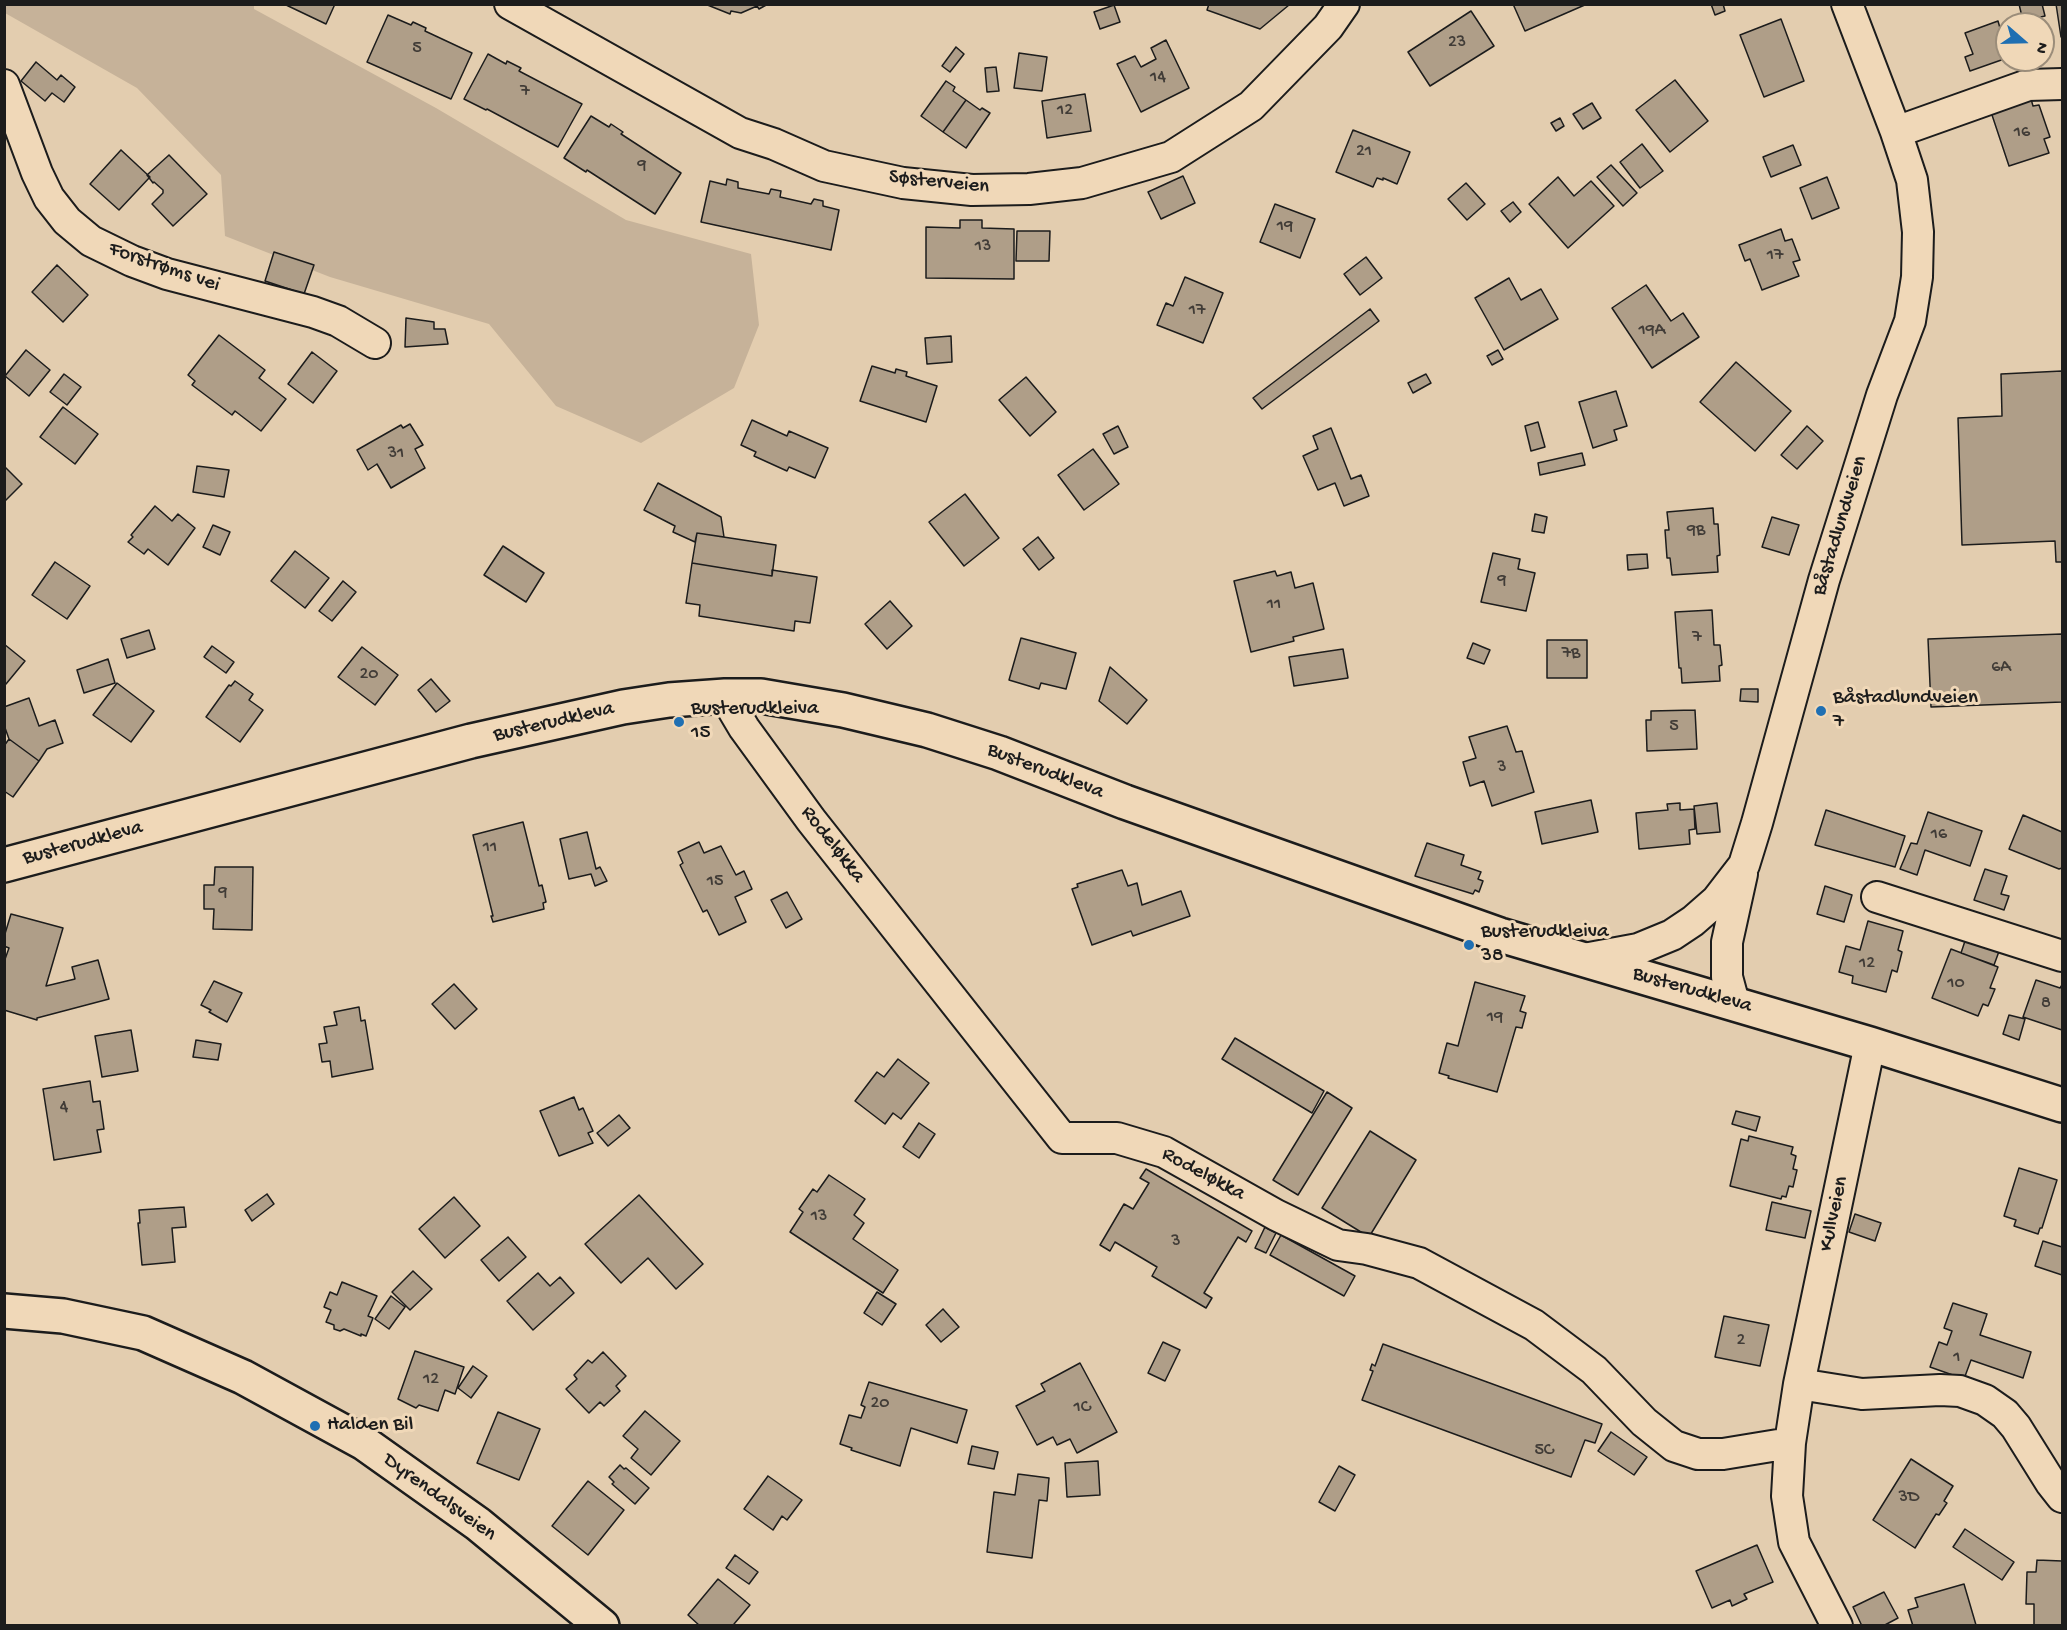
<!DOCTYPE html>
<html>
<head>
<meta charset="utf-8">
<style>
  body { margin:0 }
  #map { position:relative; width:2067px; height:1630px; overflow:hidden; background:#e3cdaf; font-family:"Gochi Hand",sans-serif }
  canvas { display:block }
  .frame { position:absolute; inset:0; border:6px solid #1c1c1c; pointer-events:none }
  .north { position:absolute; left:1995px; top:12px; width:60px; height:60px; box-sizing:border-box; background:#f0d8b8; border:2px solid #9b8d7a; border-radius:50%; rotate:110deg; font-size:16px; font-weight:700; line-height:24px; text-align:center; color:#1c1c1c }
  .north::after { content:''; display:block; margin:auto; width:21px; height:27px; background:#1f6fb2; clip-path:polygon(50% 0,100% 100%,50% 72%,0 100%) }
</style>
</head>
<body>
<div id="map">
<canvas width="2067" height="1630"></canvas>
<div class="frame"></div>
<div class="north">N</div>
</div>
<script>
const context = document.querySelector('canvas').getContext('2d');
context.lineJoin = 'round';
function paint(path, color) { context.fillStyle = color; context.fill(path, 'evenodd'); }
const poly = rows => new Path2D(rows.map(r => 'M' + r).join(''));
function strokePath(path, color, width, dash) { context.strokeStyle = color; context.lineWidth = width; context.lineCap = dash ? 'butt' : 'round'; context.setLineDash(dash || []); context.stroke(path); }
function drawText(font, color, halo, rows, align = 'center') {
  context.font = font + ' "Gochi Hand",sans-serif'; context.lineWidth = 6; context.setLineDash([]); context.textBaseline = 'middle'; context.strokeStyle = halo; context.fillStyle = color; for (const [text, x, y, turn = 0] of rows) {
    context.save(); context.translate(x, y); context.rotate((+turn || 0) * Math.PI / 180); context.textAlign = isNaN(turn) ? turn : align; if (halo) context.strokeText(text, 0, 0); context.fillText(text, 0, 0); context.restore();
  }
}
const green = poly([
  [5,4,254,5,254,9,436,108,626,220,751,254,759,325,734,388,641,443,556,406,489,324,330,277,225,236,221,175,137,88,5,13]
]);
const building = poly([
  [284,4,335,4,326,24,284,4],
  [705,4,768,4,759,9,757,6,741,13,731,11,730,14,705,4],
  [1209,4,1288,4,1289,5,1260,29,1207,10,1209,4],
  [1513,4,1587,4,1525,31,1513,4],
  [1711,4,1723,4,1725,11,1715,15,1711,4],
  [2019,4,2042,4,2045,16,2023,21,2019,4],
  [2056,4,2062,4,2062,37,2061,37,2056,4],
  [1114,5,1120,22,1100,29,1094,12,1114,5],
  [1471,11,1494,46,1430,86,1408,52,1471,11],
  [388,15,411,25,413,22,426,28,425,31,472,53,451,99,367,62,388,15],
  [1781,19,1804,81,1764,97,1740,35,1781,19],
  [1998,21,2000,28,2005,26,2007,32,2002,34,2004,40,2007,39,2007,58,1970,71,1965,57,1973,54,1965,33,1998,21],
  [1166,40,1189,88,1141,112,1117,64,1135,56,1141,67,1156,59,1151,48,1166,40],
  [956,47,964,54,950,72,942,66,956,47],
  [1019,53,1047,57,1042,91,1014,88,1019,53],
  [488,54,506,64,507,61,521,68,519,71,582,104,558,147,487,109,486,110,464,99,488,54],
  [36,62,57,80,61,75,75,87,64,102,52,93,45,101,21,81,36,62],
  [996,67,999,91,987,92,985,68,996,67],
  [1675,80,1708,121,1670,152,1636,110,1675,80],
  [946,81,955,87,953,91,966,100,943,132,921,116,946,81],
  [1085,94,1091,131,1047,138,1042,101,1085,94],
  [2031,99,2033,106,2039,105,2050,137,2044,139,2049,153,2009,166,1991,112,2031,99],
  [966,100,980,110,982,108,990,113,966,148,943,132,966,100],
  [1592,103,1601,118,1583,129,1573,114,1592,103],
  [591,116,609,127,611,124,623,132,621,134,681,173,655,214,587,170,586,172,564,158,591,116],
  [1560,118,1564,126,1556,131,1551,123,1560,118],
  [1353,130,1410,152,1397,184,1383,178,1383,180,1377,178,1373,187,1336,172,1353,130],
  [1642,144,1663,171,1640,188,1620,162,1642,144],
  [1793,145,1801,165,1771,177,1763,157,1793,145],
  [121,150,150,177,119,210,90,184,121,150],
  [169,155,207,194,173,226,152,204,163,193,163,190,154,182,153,183,147,175,169,155],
  [1611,165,1637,193,1623,206,1597,177,1611,165],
  [1183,176,1195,203,1161,219,1148,192,1183,176],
  [1558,177,1574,196,1591,181,1614,206,1568,248,1529,204,1558,177],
  [1827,177,1839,208,1812,219,1800,188,1827,177],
  [727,179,738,182,738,188,769,194,771,189,781,191,780,197,811,204,814,199,823,201,823,206,839,210,831,250,701,222,710,181,726,185,727,179],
  [1466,183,1485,204,1467,220,1448,199,1466,183],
  [1513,202,1521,212,1510,222,1501,211,1513,202],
  [1275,204,1315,219,1300,258,1260,242,1275,204],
  [960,220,982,220,982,228,1014,229,1014,279,926,278,926,227,960,228,960,220],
  [1781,229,1785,241,1792,239,1800,260,1793,262,1799,276,1762,290,1750,259,1745,261,1739,245,1781,229],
  [1017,231,1050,231,1049,261,1016,261,1017,231],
  [274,252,314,265,304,294,265,281,274,252],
  [1366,257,1382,278,1360,295,1344,274,1366,257],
  [57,265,88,295,63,322,32,292,57,265],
  [1185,277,1223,293,1203,343,1157,325,1166,303,1173,306,1185,277],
  [1509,278,1521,300,1541,289,1558,319,1504,350,1475,298,1509,278],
  [1646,285,1671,321,1683,313,1699,337,1652,368,1612,308,1646,285],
  [1370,309,1379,321,1262,409,1253,398,1370,309],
  [406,318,434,322,434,329,445,329,448,344,405,347,406,318],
  [219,335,265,370,259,378,286,399,261,431,235,411,232,415,192,385,195,381,188,375,219,335],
  [951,336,952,362,927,364,925,338,951,336],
  [26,350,50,370,29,396,5,376,26,350],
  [1498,350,1503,359,1492,365,1487,356,1498,350],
  [312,352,337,371,313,403,288,384,312,352],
  [1736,362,1791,411,1755,451,1700,402,1736,362],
  [872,366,895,373,896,369,907,372,906,376,937,386,926,422,860,401,872,366],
  [2062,371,2062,562,2056,562,2055,541,1962,545,1958,418,2002,416,2001,374,2062,371],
  [64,374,81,387,67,405,50,392,64,374],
  [1426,374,1431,383,1413,393,1408,383,1426,374],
  [1026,377,1056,412,1030,436,999,400,1026,377],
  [1616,391,1627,426,1614,430,1617,440,1593,448,1579,402,1616,391],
  [63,407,98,434,75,464,40,437,63,407],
  [752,420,787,436,789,431,828,448,815,478,789,467,787,471,754,456,756,452,741,445,752,420],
  [1538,422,1545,447,1531,451,1525,426,1538,422],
  [410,424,423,445,415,449,425,468,391,488,377,464,368,470,357,450,401,425,403,428,410,424],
  [1118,426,1128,447,1114,454,1103,434,1118,426],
  [1807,426,1823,441,1797,469,1781,455,1807,426],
  [1331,428,1351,479,1361,475,1369,496,1344,506,1335,483,1318,490,1303,456,1318,449,1313,436,1331,428],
  [1093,449,1119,484,1084,510,1058,475,1093,449],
  [1582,453,1585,465,1540,475,1538,463,1582,453],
  [4,466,22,484,4,502,4,466],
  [197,466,229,470,224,497,193,492,197,466],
  [658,483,721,517,724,537,697,533,695,542,673,532,675,526,644,510,658,483],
  [965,494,999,538,964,566,929,522,965,494],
  [155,506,172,521,178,514,195,528,168,565,148,549,144,554,128,542,133,537,131,535,155,506],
  [1713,508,1714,524,1718,524,1720,555,1717,556,1718,572,1672,575,1670,558,1667,558,1665,530,1669,530,1667,512,1713,508],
  [1535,514,1547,517,1544,533,1532,531,1535,514],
  [1772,517,1799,525,1789,555,1762,547,1772,517],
  [213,525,230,532,220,555,203,547,213,525],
  [697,533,776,545,772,576,692,563,697,533],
  [1038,537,1054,558,1039,570,1023,549,1038,537],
  [503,546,544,573,526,602,484,575,503,546],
  [295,551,329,578,305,608,271,581,295,551],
  [1493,553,1520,559,1518,569,1535,573,1526,611,1481,602,1493,553],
  [1647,554,1648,568,1628,570,1627,555,1647,554],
  [55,562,90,586,67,619,32,595,55,562],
  [692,563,772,576,772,570,817,577,810,623,795,621,794,631,699,616,700,605,686,603,692,563],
  [1275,571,1277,576,1291,572,1295,588,1313,583,1324,629,1293,637,1294,641,1251,652,1234,581,1275,571],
  [343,581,356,592,332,621,319,611,343,581],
  [890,601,912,626,887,649,865,624,890,601],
  [1712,610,1714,645,1720,645,1722,665,1719,666,1720,681,1682,683,1681,668,1679,668,1675,612,1712,610],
  [149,630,155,649,127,658,121,639,149,630],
  [2062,634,2062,702,1931,707,1928,639,2062,634],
  [1021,638,1076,653,1066,689,1041,683,1039,689,1009,680,1021,638],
  [1547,640,1587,640,1587,678,1547,678,1547,640],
  [1473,643,1490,650,1484,664,1467,658,1473,643],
  [4,644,25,661,6,684,4,683,4,644],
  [212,646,234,662,226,673,204,657,212,646],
  [362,647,398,675,375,705,338,677,362,647],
  [1343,649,1348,678,1294,686,1289,657,1343,649],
  [108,659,115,683,84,693,77,670,108,659],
  [1110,667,1147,700,1127,724,1099,701,1110,667],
  [431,679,450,701,436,712,418,690,431,679],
  [235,681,253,694,249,700,263,710,240,742,206,717,229,685,231,686,235,681],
  [117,683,154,711,131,742,93,715,117,683],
  [1741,689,1758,689,1758,702,1740,701,1741,689],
  [29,698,39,726,55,720,63,743,47,749,39,761,9,739,4,725,4,707,29,698],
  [1695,710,1697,749,1647,751,1646,720,1651,720,1651,711,1695,710],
  [1507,726,1516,752,1522,751,1534,792,1492,806,1484,781,1470,786,1463,762,1476,758,1469,737,1507,726],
  [9,739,39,761,13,797,4,791,4,746,9,739],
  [1591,800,1598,832,1542,844,1535,812,1591,800],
  [1680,803,1680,810,1694,809,1695,829,1689,830,1690,844,1639,849,1636,813,1668,810,1667,804,1680,803],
  [1717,803,1720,832,1697,834,1694,806,1717,803],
  [1826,810,1905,836,1895,867,1815,845,1826,810],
  [1928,812,1982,831,1970,866,1925,850,1917,875,1900,869,1911,843,1917,844,1928,812],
  [2023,815,2062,832,2062,868,2059,869,2009,849,2023,815],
  [523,822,539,886,542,885,546,902,543,903,544,909,493,922,491,916,493,916,473,835,523,822],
  [587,832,596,869,600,867,607,881,595,886,591,874,569,879,560,839,587,832],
  [699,842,704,853,721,846,736,875,744,871,752,889,735,897,746,922,719,935,707,910,703,912,680,865,683,863,678,852,699,842],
  [1427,843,1464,855,1461,865,1481,872,1478,879,1483,881,1479,892,1475,890,1473,894,1415,876,1427,843],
  [215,867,253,867,252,930,213,929,214,909,204,909,204,885,214,885,215,867],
  [1985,869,2007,876,2001,894,2009,896,2004,910,1974,900,1985,869],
  [1122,870,1128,886,1137,883,1142,905,1181,891,1190,916,1133,936,1131,931,1092,945,1072,889,1078,887,1077,884,1122,870],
  [1825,886,1852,895,1844,922,1817,914,1825,886],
  [787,892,802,919,786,928,771,900,787,892],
  [11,914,63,928,46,986,75,979,72,967,98,960,109,999,37,1018,37,1020,4,1010,4,962,9,948,4,946,4,937,11,914],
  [1868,921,1903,931,1898,950,1902,952,1897,972,1892,970,1886,992,1852,983,1853,976,1839,972,1846,946,1860,950,1868,921],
  [1967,935,2001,946,1994,965,1961,953,1967,935],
  [1951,949,1998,967,1990,988,1995,989,1988,1006,1983,1004,1978,1016,1932,998,1951,949],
  [2036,980,2060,988,2062,985,2062,1030,2023,1017,2036,980],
  [214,981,242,993,227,1022,209,1012,211,1010,201,1005,214,981],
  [1475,982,1525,996,1520,1011,1526,1013,1522,1028,1516,1027,1497,1092,1448,1078,1449,1076,1439,1073,1447,1043,1458,1046,1475,982],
  [454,984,477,1009,455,1029,432,1004,454,984],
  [359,1007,361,1021,365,1020,373,1069,332,1077,330,1061,322,1062,319,1044,327,1043,324,1027,337,1025,334,1012,359,1007],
  [2009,1015,2025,1019,2019,1040,2003,1034,2009,1015],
  [131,1030,138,1071,102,1077,95,1036,131,1030],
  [1235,1038,1324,1091,1312,1113,1222,1059,1235,1038],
  [196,1040,221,1044,218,1060,193,1057,196,1040],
  [898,1059,929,1083,901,1119,893,1113,885,1124,855,1101,877,1072,884,1077,898,1059],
  [90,1081,93,1102,100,1101,104,1129,97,1130,101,1152,54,1160,43,1089,90,1081],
  [1327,1092,1352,1108,1298,1195,1273,1180,1327,1092],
  [574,1097,579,1110,583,1108,593,1131,588,1133,593,1143,559,1156,540,1111,574,1097],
  [1736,1111,1760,1117,1756,1131,1732,1124,1736,1111],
  [619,1115,630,1128,608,1146,597,1133,619,1115],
  [919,1123,935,1134,919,1158,903,1147,919,1123],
  [1370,1131,1416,1160,1369,1237,1322,1208,1370,1131],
  [1749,1136,1793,1147,1791,1154,1796,1156,1793,1169,1797,1170,1793,1187,1789,1186,1786,1197,1782,1196,1781,1199,1730,1186,1741,1139,1748,1141,1749,1136],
  [2019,1168,2057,1180,2042,1228,2040,1228,2038,1234,2014,1226,2016,1220,2004,1216,2019,1168],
  [1146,1169,1252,1231,1246,1242,1238,1237,1204,1293,1212,1298,1206,1308,1152,1276,1157,1267,1115,1242,1110,1251,1100,1245,1124,1204,1133,1209,1149,1183,1140,1178,1146,1169],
  [829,1175,865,1199,854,1215,864,1223,853,1239,898,1270,883,1293,790,1232,803,1212,799,1209,813,1189,817,1192,829,1175],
  [267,1194,274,1204,252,1221,245,1210,267,1194],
  [639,1195,703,1264,676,1289,648,1258,621,1283,585,1244,639,1195],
  [454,1197,480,1226,445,1258,419,1229,454,1197],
  [1772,1202,1811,1211,1805,1238,1766,1230,1772,1202],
  [184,1207,186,1227,172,1228,175,1262,142,1265,138,1223,140,1223,139,1210,184,1207],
  [1855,1214,1881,1223,1875,1241,1849,1232,1855,1214],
  [1265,1227,1276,1233,1266,1253,1255,1248,1265,1227],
  [1281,1235,1355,1276,1344,1296,1270,1255,1281,1235],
  [508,1237,526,1257,499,1281,481,1260,508,1237],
  [2043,1241,2062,1247,2062,1275,2035,1266,2043,1241],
  [413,1271,432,1289,410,1310,392,1292,413,1271],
  [538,1273,550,1286,560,1277,574,1293,533,1330,507,1301,538,1273],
  [342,1282,377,1296,368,1316,373,1318,366,1336,361,1334,361,1336,344,1329,340,1331,334,1329,334,1325,326,1322,331,1310,324,1307,330,1292,337,1295,342,1282],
  [877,1292,896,1304,882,1325,864,1313,877,1292],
  [391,1296,405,1307,389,1329,375,1319,391,1296],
  [1953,1303,1987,1314,1980,1335,2031,1352,2023,1378,1971,1360,1964,1379,1930,1367,1939,1342,1947,1345,1952,1331,1944,1328,1953,1303],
  [943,1309,959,1327,941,1342,926,1325,943,1309],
  [1724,1316,1769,1325,1760,1366,1715,1357,1724,1316],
  [1163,1342,1180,1350,1165,1381,1148,1373,1163,1342],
  [1383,1344,1602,1424,1595,1443,1585,1440,1571,1477,1362,1400,1373,1371,1370,1370,1372,1364,1375,1366,1383,1344],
  [415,1351,464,1367,455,1394,445,1390,438,1411,419,1405,416,1408,398,1399,415,1351],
  [603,1352,626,1376,616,1386,620,1391,604,1406,600,1402,589,1413,566,1389,577,1379,574,1375,588,1360,592,1363,603,1352],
  [1080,1363,1117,1432,1077,1453,1070,1439,1057,1445,1053,1437,1037,1445,1016,1406,1045,1391,1041,1384,1080,1363],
  [473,1366,487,1376,471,1398,458,1388,473,1366],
  [869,1382,967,1410,957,1443,911,1428,900,1466,851,1450,852,1448,840,1444,849,1415,861,1418,865,1407,861,1405,869,1382],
  [645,1411,680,1441,651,1475,631,1458,638,1449,623,1436,645,1411],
  [498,1412,540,1429,519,1480,477,1463,498,1412],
  [1611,1432,1647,1457,1634,1475,1598,1451,1611,1432],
  [972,1446,998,1452,994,1469,968,1464,972,1446],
  [1911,1459,1953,1486,1944,1501,1947,1503,1939,1515,1936,1514,1915,1548,1873,1520,1911,1459],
  [1098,1461,1100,1495,1067,1497,1065,1463,1098,1461],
  [620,1465,624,1469,626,1468,649,1488,635,1504,612,1484,614,1482,609,1477,620,1465],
  [1339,1466,1355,1475,1335,1511,1319,1502,1339,1466],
  [1018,1474,1049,1478,1047,1501,1039,1500,1032,1558,987,1552,994,1492,1015,1495,1018,1474],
  [768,1476,802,1500,787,1520,782,1516,773,1530,744,1509,768,1476],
  [588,1481,624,1510,588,1555,552,1526,588,1481],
  [1965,1529,2014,1562,2002,1580,1953,1547,1965,1529],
  [1757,1545,1773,1582,1744,1594,1747,1599,1732,1606,1730,1600,1712,1608,1696,1571,1757,1545],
  [735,1555,758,1572,749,1584,726,1568,735,1555],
  [2037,1560,2062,1561,2062,1626,2034,1626,2034,1604,2026,1604,2027,1572,2036,1572,2037,1560],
  [718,1579,750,1605,734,1624,735,1626,700,1626,688,1615,718,1579],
  [1964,1584,1976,1625,1913,1626,1908,1610,1918,1607,1915,1598,1964,1584],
  [1884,1592,1898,1618,1883,1626,1862,1626,1853,1607,1884,1592]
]);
const minor = poly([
  [510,4,740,133,774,144,824,166,903,183,972,190,1029,189,1082,183,1171,157,1251,106,1328,27,1344,4],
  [4,85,37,173,49,198,67,221,91,241,132,261,167,274,313,312,338,321,375,343],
  [1896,132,2028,85,2062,84],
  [725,696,744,728,811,820,1062,1138,1117,1138,1164,1152,1276,1215,1338,1245,1367,1249,1419,1263,1534,1325,1594,1370,1644,1422,1674,1446,1698,1454,1723,1454,1790,1443],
  [1877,897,2062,956],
  [1584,959,1638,949,1672,935,1693,921,1717,900,1744,865,1757,823,1824,580,1882,395,1910,321,1917,277,1918,232,1912,180,1896,132,1847,4],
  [1734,1003,1727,977,1727,942,1742,874],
  [1799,1384,1862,1394,1940,1390,1960,1391,1985,1400,2005,1414,2016,1427,2051,1483,2062,1497],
  [1837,1626,1794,1542,1787,1496,1790,1443,1799,1384,1870,1044]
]);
const tertiary = poly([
  [4,865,471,741,623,707,669,700,725,696,761,696,843,710,927,730,999,753,1125,802,1500,935,1870,1044,2062,1105]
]);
const primary = poly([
  [4,1311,63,1316,143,1333,243,1377,364,1443,478,1524,602,1626]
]);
const markers = [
  [1821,711,6,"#1f6fb2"],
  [679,722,6,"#1f6fb2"],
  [1469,945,6,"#1f6fb2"],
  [315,1426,6,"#1f6fb2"]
];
const numberNames = [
  ["23",1457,43],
  ["5",417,49],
  ["14",1158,78],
  ["7",525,92],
  ["12",1065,111],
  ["16",2022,133],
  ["21",1364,152],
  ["9",642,166],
  ["19",1285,227],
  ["13",983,247],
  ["17",1775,256],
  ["17",1197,311],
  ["19A",1652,331],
  ["31",396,454],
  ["9B",1696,531],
  ["9",1502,581],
  ["11",1274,605],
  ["7",1697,638],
  ["7B",1571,654],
  ["6A",2001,668],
  ["20",369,675],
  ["5",1674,727],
  ["3",1502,768],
  ["16",1939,835],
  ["11",490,848],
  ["15",715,882],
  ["9",223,893],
  ["12",1867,964],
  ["10",1956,984],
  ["8",2046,1004],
  ["19",1495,1018],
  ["4",64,1108],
  ["13",819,1217],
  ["3",1176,1242],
  ["2",1741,1341],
  ["1",1957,1358],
  ["12",431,1380],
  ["20",880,1404],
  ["1C",1082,1408],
  ["5C",1544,1451],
  ["3D",1909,1498]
];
const streetNames = [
  ["Søsterveien",939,183,6],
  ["Forstrøms vei",164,268,19],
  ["Båstadlundveien",1841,526,-73],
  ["Busterudkleva",554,723,-13],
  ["Busterudkleva",1045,772,21],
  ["Busterudkleva",83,844,-15],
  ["Rodeløkka",832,845,52],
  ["Busterudkleva",1692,991,16],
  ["Rodeløkka",1203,1175,28],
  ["Kullveien",1835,1214,-78],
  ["Dyrendalsveien",439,1498,36]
];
const poiNames = [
  ["Båstadlundveien",1833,699],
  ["7",1833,723],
  ["Busterudkleiva",691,710],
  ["15",691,734],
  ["Busterudkleiva",1481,933],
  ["38",1481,957],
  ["Halden Bil",327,1426]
];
paint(green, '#c6b299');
paint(building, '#af9e88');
strokePath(building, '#1c1c1c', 1.5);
strokePath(minor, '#1c1c1c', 34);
strokePath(tertiary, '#1c1c1c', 38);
strokePath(primary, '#1c1c1c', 38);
strokePath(minor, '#f0d8b8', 30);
strokePath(tertiary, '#f0d8b8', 33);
strokePath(primary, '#f0d8b8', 33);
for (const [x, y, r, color] of markers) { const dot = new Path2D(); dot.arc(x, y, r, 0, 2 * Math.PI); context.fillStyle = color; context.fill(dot); strokePath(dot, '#f0d8b8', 2); }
drawText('18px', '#413c37', null, numberNames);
drawText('21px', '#1c1c1c', '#f0d8b8', streetNames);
drawText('21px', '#1c1c1c', '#f0d8b8', poiNames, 'left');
</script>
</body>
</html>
